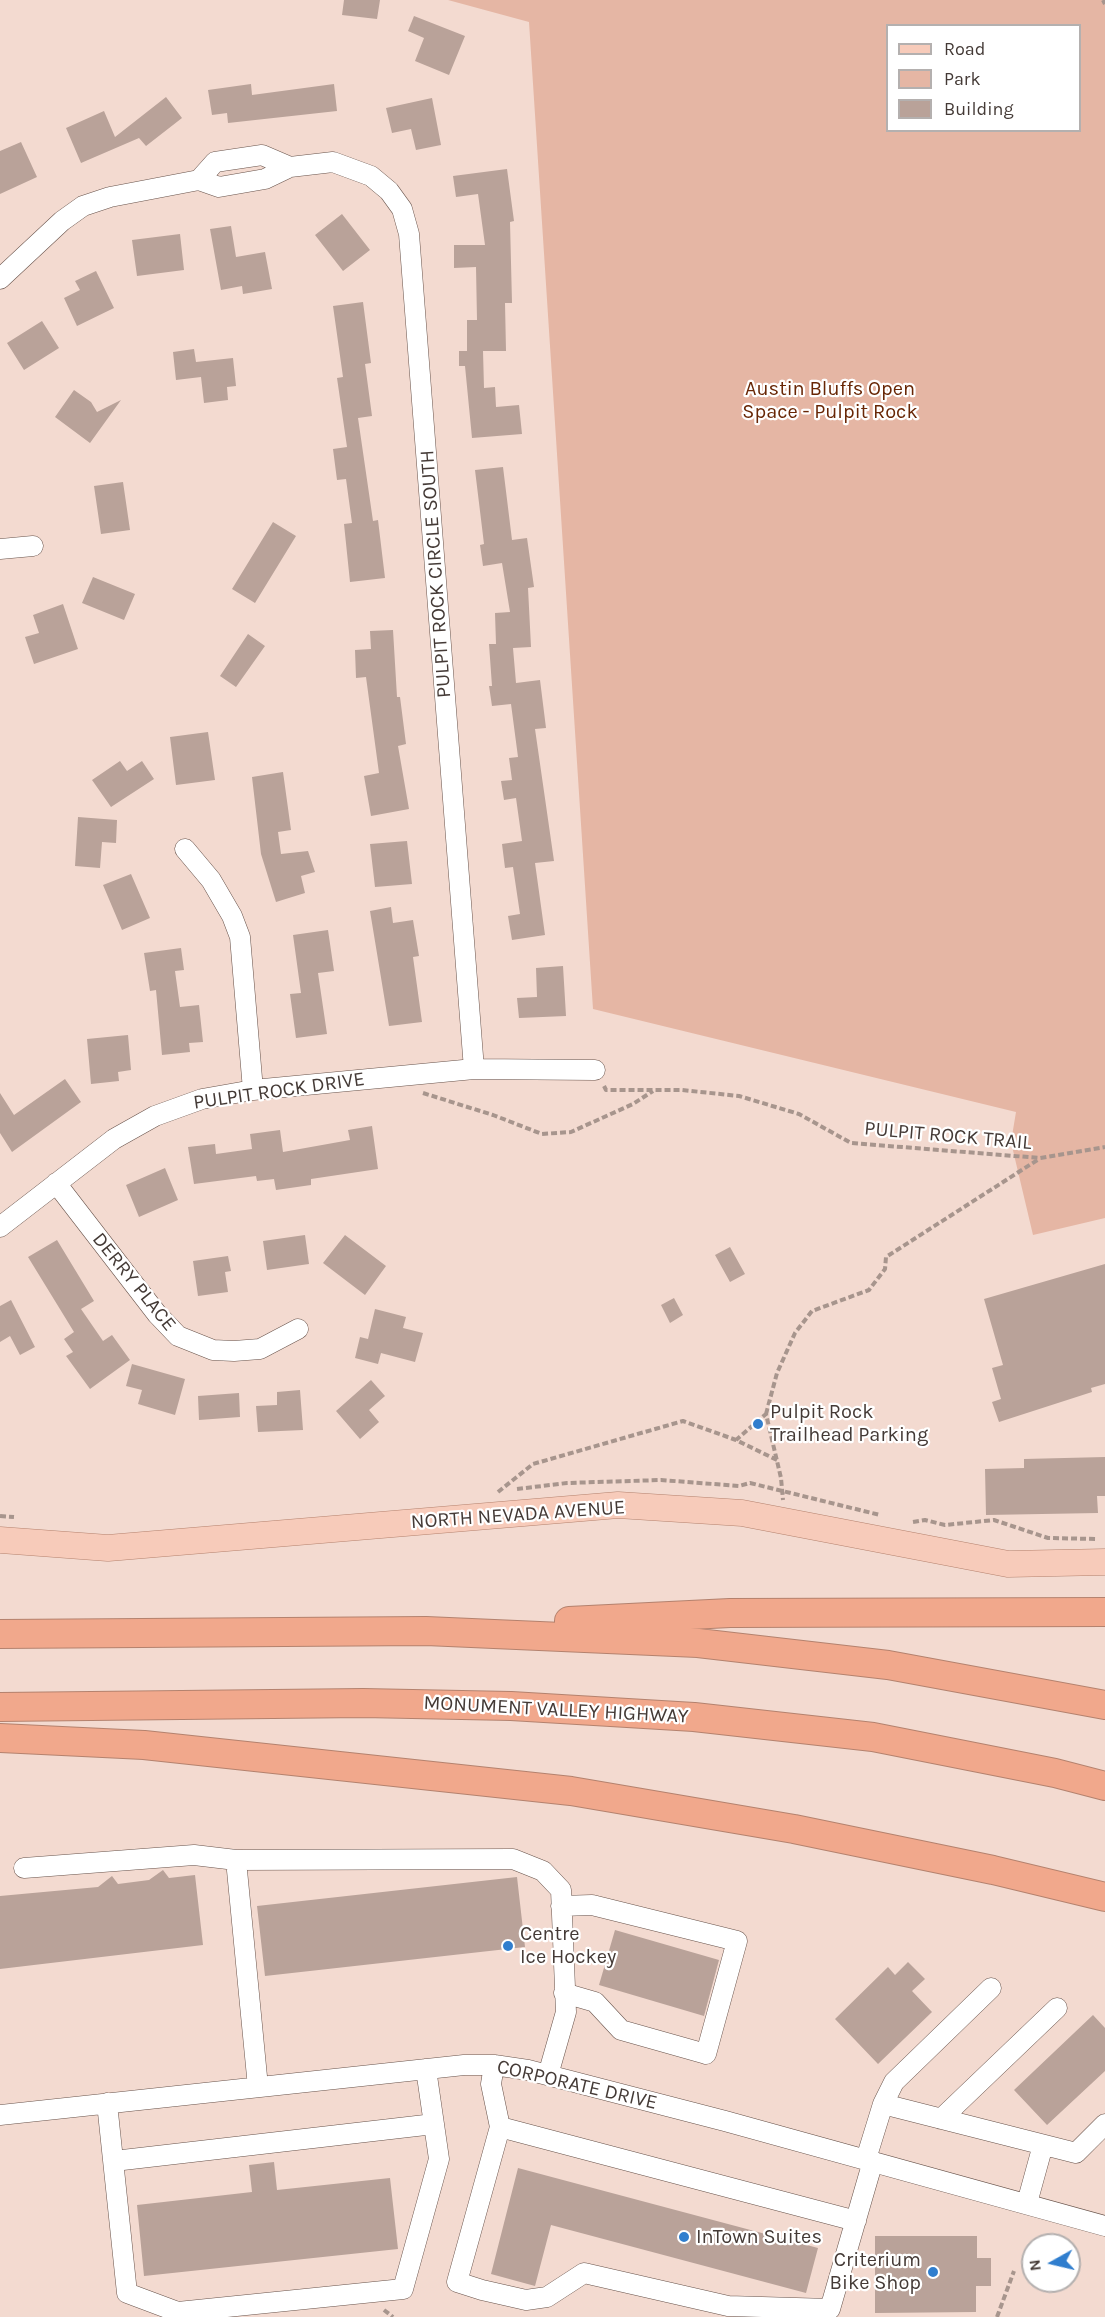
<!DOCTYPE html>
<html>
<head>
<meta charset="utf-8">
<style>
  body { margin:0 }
  #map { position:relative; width:1105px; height:2317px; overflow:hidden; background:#f3dad0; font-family:Karla,sans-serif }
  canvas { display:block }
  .legend { position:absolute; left:886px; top:24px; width:195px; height:108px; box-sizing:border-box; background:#fff; border:2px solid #b4b0af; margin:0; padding:8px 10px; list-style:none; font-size:18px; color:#443a36 }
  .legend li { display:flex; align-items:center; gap:12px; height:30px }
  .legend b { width:30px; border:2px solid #b4b0af }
  .north { position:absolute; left:1021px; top:2233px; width:60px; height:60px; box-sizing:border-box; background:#fff; border:2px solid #b4b0af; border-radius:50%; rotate:262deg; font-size:16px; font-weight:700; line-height:24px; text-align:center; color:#443a36 }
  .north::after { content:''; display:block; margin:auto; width:21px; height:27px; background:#307ece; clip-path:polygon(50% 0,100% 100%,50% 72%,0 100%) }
</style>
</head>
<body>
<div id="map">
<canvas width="1105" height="2317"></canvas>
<ul class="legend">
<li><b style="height:8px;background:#f7cbba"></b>Road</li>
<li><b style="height:16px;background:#e5b6a4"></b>Park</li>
<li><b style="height:16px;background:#b9a299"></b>Building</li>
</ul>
<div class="north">N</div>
</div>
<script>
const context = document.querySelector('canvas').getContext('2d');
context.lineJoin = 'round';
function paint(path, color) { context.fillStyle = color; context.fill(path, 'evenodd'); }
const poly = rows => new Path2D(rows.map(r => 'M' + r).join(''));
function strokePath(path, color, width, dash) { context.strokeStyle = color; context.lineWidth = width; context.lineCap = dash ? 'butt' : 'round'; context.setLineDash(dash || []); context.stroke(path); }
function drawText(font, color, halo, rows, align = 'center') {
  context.font = font + ' Karla,sans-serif'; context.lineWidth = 4.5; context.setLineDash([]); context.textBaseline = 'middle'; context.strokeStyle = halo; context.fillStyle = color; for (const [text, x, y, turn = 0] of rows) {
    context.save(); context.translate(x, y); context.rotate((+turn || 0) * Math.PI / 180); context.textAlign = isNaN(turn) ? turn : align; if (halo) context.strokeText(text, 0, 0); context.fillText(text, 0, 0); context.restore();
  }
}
const green = poly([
  [448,0,1105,0,1105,1218,1033,1235,1011,1142,1016,1112,593,1009,529,22],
  [888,26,1080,26,1080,130,888,130]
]);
const building = poly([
  [344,0,380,0,377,19,342,15],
  [414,16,465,36,449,75,415,61,424,38,408,31],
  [251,84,252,95,334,84,337,111,228,123,227,113,212,115,208,90],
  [166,97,182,118,146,146,139,138,81,163,66,128,104,111,115,137],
  [432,98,441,145,416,150,411,129,392,133,386,108],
  [21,142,37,177,0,194,0,151],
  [507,169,514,221,510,222,512,303,505,303,506,351,483,351,484,388,495,387,496,407,519,405,522,434,472,438,465,366,459,366,459,351,467,351,467,320,477,320,476,267,454,268,454,245,485,245,478,194,456,197,453,176],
  [342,214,370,250,343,271,315,235],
  [231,226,236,257,265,252,272,289,243,294,242,286,221,290,210,229],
  [180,234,184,270,137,276,132,240],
  [96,271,114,308,77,326,64,298,80,290,75,281],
  [363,302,371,363,365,364,372,416,358,418,373,521,378,520,385,578,350,582,344,524,352,523,346,479,337,480,333,449,347,447,337,378,343,377,333,306],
  [42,321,59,348,24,370,7,343],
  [194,349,196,362,233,358,236,386,227,387,228,400,204,403,201,377,176,380,173,352],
  [74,390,91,402,97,412,121,400,90,443,55,417],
  [503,467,512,540,527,538,534,587,528,588,531,647,513,648,516,683,540,680,546,728,535,729,554,861,535,863,545,935,512,940,508,916,520,914,513,867,505,868,502,844,522,841,516,798,504,800,501,781,512,780,509,758,518,757,511,704,492,706,489,686,492,686,489,644,496,644,495,613,510,612,502,563,483,566,480,545,484,544,475,470],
  [123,482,130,530,101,534,94,486],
  [273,522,296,536,255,603,232,589],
  [93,577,135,594,124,620,82,603],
  [63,604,78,649,34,664,25,637,39,633,33,615],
  [393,630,397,697,400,697,406,744,398,746,409,809,371,816,364,776,379,773,366,677,356,678,355,650,371,649,370,631],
  [248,634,265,646,236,687,220,676],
  [208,732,215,780,176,785,170,737],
  [120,761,127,771,142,761,154,779,111,807,92,780],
  [283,772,291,830,278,832,281,854,308,851,315,872,301,876,305,893,276,902,261,854,252,777],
  [78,817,117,820,116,843,102,842,100,868,75,866],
  [407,841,412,884,375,887,370,844],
  [131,874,150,918,122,930,103,885],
  [391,907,393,923,413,920,419,956,413,957,422,1022,389,1026,370,911],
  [328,930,334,971,318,973,327,1034,296,1038,290,994,301,993,293,935],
  [181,948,184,970,175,971,180,1007,199,1005,203,1042,189,1043,190,1052,162,1055,156,990,150,991,144,953],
  [563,966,566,1016,519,1018,517,998,537,997,536,968],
  [128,1035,131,1070,118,1072,119,1081,91,1084,87,1039],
  [65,1079,81,1102,12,1152,0,1133,0,1093,14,1115],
  [372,1126,378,1169,311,1179,311,1185,276,1190,274,1179,257,1181,256,1176,194,1184,188,1147,215,1144,216,1154,252,1149,250,1134,280,1130,283,1152,350,1140,348,1130],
  [165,1168,178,1200,139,1217,126,1185],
  [305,1235,309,1264,267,1270,263,1241],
  [345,1235,386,1266,365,1295,323,1263],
  [57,1240,94,1301,81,1309,103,1341,112,1335,130,1360,90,1389,66,1356,73,1352,64,1339,74,1332,28,1257],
  [730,1247,745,1274,730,1282,715,1255],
  [228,1256,231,1271,225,1272,228,1292,198,1296,193,1261],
  [1105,1264,1105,1384,1091,1388,1092,1392,999,1422,992,1402,1001,1399,992,1368,1003,1365,984,1299],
  [674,1298,683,1315,670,1323,661,1305],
  [11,1300,35,1347,20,1355,10,1336,0,1342,0,1306],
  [375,1309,406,1317,403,1328,423,1333,415,1362,381,1353,378,1364,355,1358,360,1337,368,1339],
  [132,1364,185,1379,175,1415,138,1404,142,1390,126,1386],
  [371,1380,385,1396,369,1410,379,1422,360,1439,336,1411],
  [300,1390,303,1430,258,1432,256,1406,277,1405,277,1392],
  [239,1393,240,1417,199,1420,198,1396],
  [1105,1457,1105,1496,1097,1496,1098,1513,986,1515,985,1469,1024,1468,1024,1459],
  [163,1870,169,1878,195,1875,203,1945,0,1969,0,1896,98,1887,112,1876,118,1884,149,1880],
  [517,1877,525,1947,265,1976,257,1906],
  [615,1930,719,1960,704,2016,599,1985],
  [908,1962,925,1979,912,1991,932,2012,878,2064,835,2019,888,1967,895,1975],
  [1093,2015,1105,2028,1105,2071,1047,2125,1014,2090],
  [274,2162,277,2190,390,2178,398,2249,144,2276,137,2205,252,2192,249,2165],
  [518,2168,818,2248,806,2293,551,2225,535,2286,491,2274],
  [875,2236,977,2236,977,2258,991,2258,991,2286,976,2286,976,2312,875,2313]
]);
const path = poly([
  [1103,0,1105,4],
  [604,1086,606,1090,682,1090,739,1096,799,1114,851,1143,1040,1158,1105,1147],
  [423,1093,493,1115,542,1134,571,1132,633,1104,653,1091],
  [766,1414,777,1373,795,1333,812,1311,869,1290,885,1269,886,1257,1039,1159],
  [777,1460,736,1440,766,1414,781,1478,783,1500],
  [517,1489,567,1483,661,1480,739,1486,750,1483,880,1515],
  [498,1492,533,1464,683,1421,736,1440],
  [0,1516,14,1517],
  [913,1522,925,1520,945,1525,994,1520,1048,1538,1097,1539],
  [384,2310,393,2317],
  [997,2317,1014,2271]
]);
const minor = poly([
  [199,180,219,187,265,179,290,167,333,162,371,176,389,191,402,209,409,234,474,1069],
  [0,279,62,221,83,206,110,197,199,180,215,162,262,155,290,167],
  [0,549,33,546],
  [185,849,211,880,232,916,240,937,253,1090],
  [56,1183,157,1314,178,1336,213,1350,234,1351,260,1349,298,1329],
  [0,1227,114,1139,155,1116,202,1099,253,1090,474,1069,595,1070],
  [24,1868,194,1855,236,1860],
  [561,1906,592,1905,737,1941,706,2054,621,2030,595,2002,564,1993],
  [494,2065,491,2084,500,2127,457,2282,482,2290,526,2300,547,2297,584,2273,728,2306,830,2309,873,2161],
  [258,2087,236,1860,513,1859,543,1871,561,1890,566,2012,548,2075],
  [107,2103,127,2293,178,2312,403,2289,439,2159,426,2069],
  [883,2104,894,2082,991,1988],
  [0,2115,464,2065,494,2065,528,2070,725,2121,1105,2226],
  [941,2119,1057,2008],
  [500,2127,856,2221],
  [866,2159,883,2104,1076,2153,1105,2124],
  [114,2161,434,2124],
  [1027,2203,1043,2145]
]);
const major = poly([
  [0,1540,108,1548,618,1505,742,1513,1008,1564,1105,1562]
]);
const highway = poly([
  [569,1621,730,1613,1105,1612],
  [0,1634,426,1631,698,1643,888,1665,1105,1705],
  [0,1707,363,1703,511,1706,694,1717,873,1737,1055,1773,1105,1786],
  [0,1738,144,1745,571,1791,794,1829,993,1870,1105,1897]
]);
const markers = [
  [758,1424,6,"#307ece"],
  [508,1946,6,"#307ece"],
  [684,2237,6,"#307ece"],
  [933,2272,6,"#307ece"]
];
const parkNames = [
  ["Austin Bluffs Open",830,389],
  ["Space - Pulpit Rock",830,412]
];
const streetNames = [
  ["PULPIT ROCK CIRCLE SOUTH",436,574,-94],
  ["PULPIT ROCK DRIVE",279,1091,-8],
  ["PULPIT ROCK TRAIL",948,1136,5],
  ["DERRY PLACE",134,1282,51],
  ["NORTH NEVADA AVENUE",518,1515,-4],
  ["MONUMENT VALLEY HIGHWAY",556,1710,3],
  ["CORPORATE DRIVE",577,2085,13]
];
const poiNames = [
  ["Pulpit Rock",770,1412],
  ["Trailhead Parking",770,1435],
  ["Centre",520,1934],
  ["Ice Hockey",520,1957],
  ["InTown Suites",696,2237],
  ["Criterium",921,2260,"right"],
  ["Bike Shop",921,2283,"right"]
];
paint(green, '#e5b6a4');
paint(building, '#b9a299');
strokePath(minor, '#68534b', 21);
strokePath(major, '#b4826e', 27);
strokePath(highway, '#b4826e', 30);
strokePath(path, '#a7958d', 4, [6, 3]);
strokePath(minor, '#fff', 20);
strokePath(major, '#f7cbba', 26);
strokePath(highway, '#f1a88c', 28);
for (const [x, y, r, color] of markers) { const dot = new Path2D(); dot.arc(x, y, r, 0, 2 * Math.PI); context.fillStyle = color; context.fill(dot); strokePath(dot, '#fff', 2); }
drawText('20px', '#682605', '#fff', parkNames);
drawText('20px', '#443a36', '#fff', streetNames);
drawText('20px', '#443a36', '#fff', poiNames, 'left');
</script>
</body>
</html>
